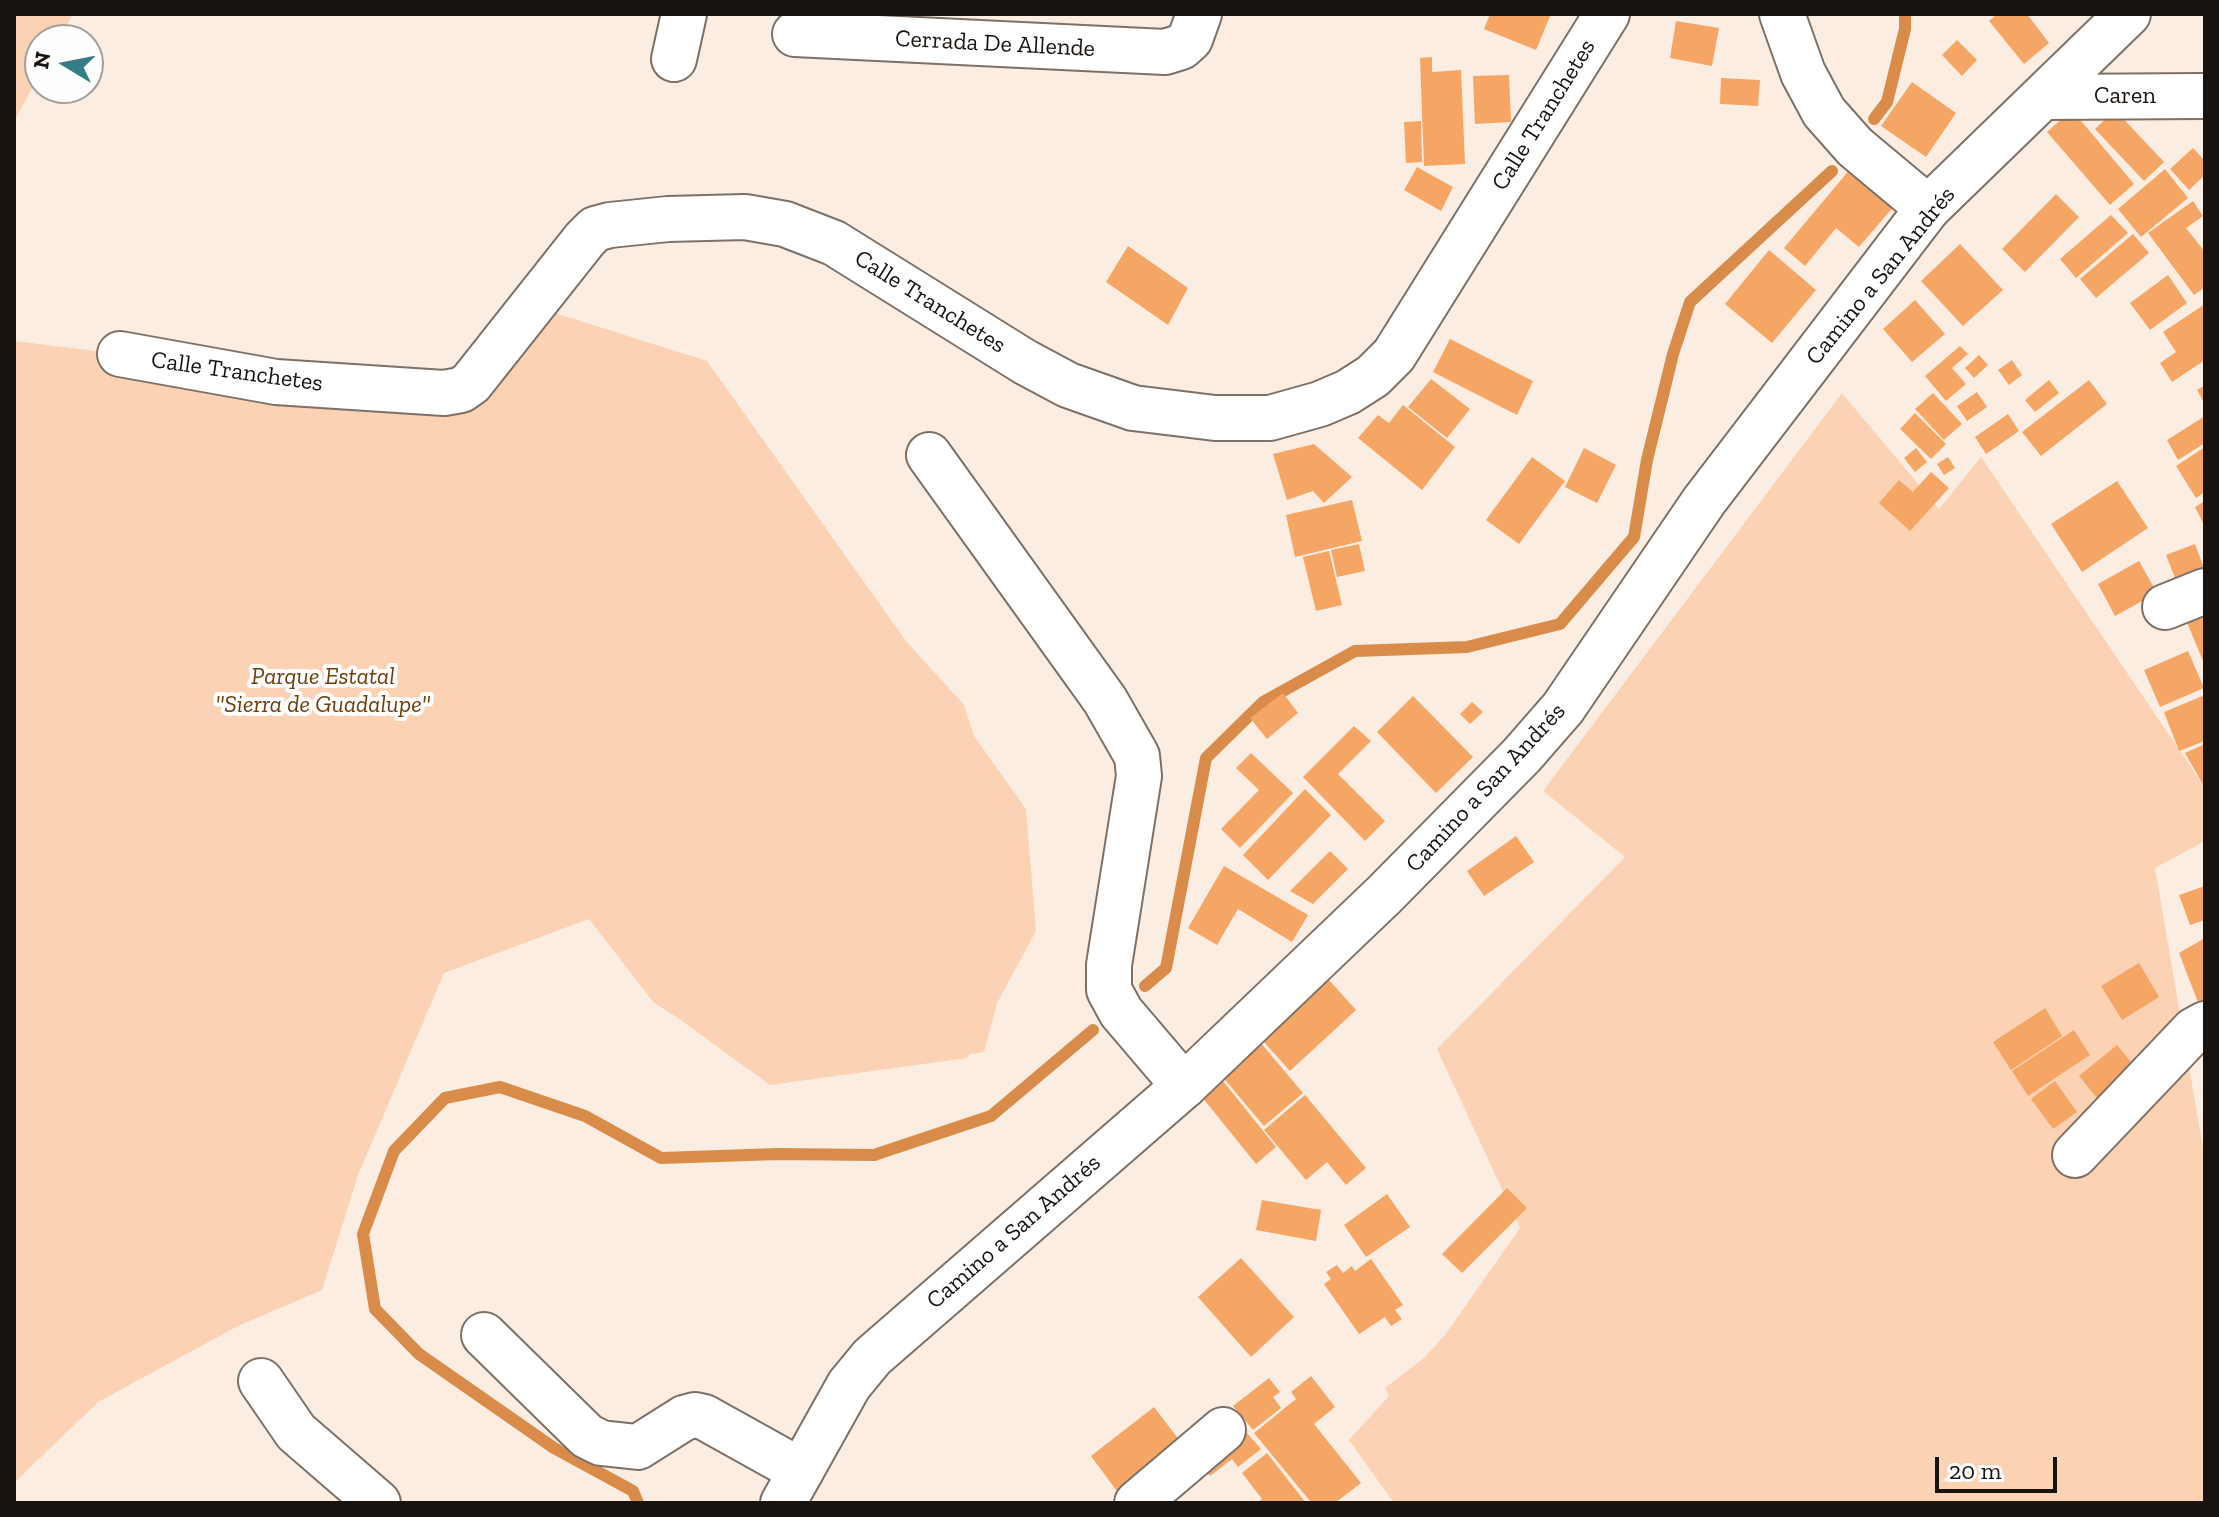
<!DOCTYPE html>
<html>
<head>
<meta charset="utf-8">
<style>
  body { margin:0 }
  #map { position:relative; width:2219px; height:1517px; overflow:hidden; background:#fcede2; font-family:"Zilla Slab",serif }
  canvas { display:block }
  .frame { position:absolute; inset:0; border:16px solid #18130f; pointer-events:none }
  .north { position:absolute; left:24px; top:24px; width:80px; height:80px; box-sizing:border-box; background:#fefefe; border:2px solid #a2a09e; border-radius:50%; rotate:280deg; font-size:22px; font-weight:700; line-height:32px; text-align:center; color:#18130f }
  .north::after { content:''; display:block; margin:auto; width:28px; height:36px; background:#377d88; clip-path:polygon(50% 0,100% 100%,50% 72%,0 100%) }
  .scale { position:absolute; left:1935px; top:1457px; width:122px; height:36px; box-sizing:border-box; border:4px solid #18130f; border-top:0; padding-left:10px; font-size:24px; line-height:28px; white-space:nowrap; color:#18130f; -webkit-text-stroke:6px #fefefe; paint-order:stroke }
</style>
</head>
<body>
<div id="map">
<canvas width="2219" height="1517"></canvas>
<div class="frame"></div>
<div class="north">N</div>
<div class="scale">20 m</div>
</div>
<script>
const context = document.querySelector('canvas').getContext('2d');
context.lineJoin = 'round';
function paint(path, color) { context.fillStyle = color; context.fill(path, 'evenodd'); }
const poly = rows => new Path2D(rows.map(r => 'M' + r).join(''));
function strokePath(path, color, width, dash) { context.strokeStyle = color; context.lineWidth = width; context.lineCap = dash ? 'butt' : 'round'; context.setLineDash(dash || []); context.stroke(path); }
function drawText(font, color, halo, rows, align = 'center') {
  context.font = font + ' "Zilla Slab",serif'; context.lineWidth = 8; context.setLineDash([]); context.textBaseline = 'middle'; context.strokeStyle = halo; context.fillStyle = color; for (const [text, x, y, turn = 0] of rows) {
    context.save(); context.translate(x, y); context.rotate((+turn || 0) * Math.PI / 180); context.textAlign = isNaN(turn) ? turn : align; if (halo) context.strokeText(text, 0, 0); context.fillText(text, 0, 0); context.restore();
  }
}
const green = poly([
  [14,14,73,14,59,40,40,40,40,74,14,121],
  [552,312,707,361,906,641,964,705,974,736,1026,809,1036,931,997,1003,984,1052,970,1054,967,1058,770,1085,675,1016,654,1003,589,919,444,973,358,1175,322,1290,238,1326,98,1402,14,1483,14,341,417,390],
  [1842,393,1939,509,1981,457,2205,788,2205,841,2155,868,2205,1160,2205,1503,1394,1503,1349,1440,1389,1396,1385,1388,1424,1358,1445,1335,1520,1228,1437,1049,1625,857,1543,791]
]);
const stream = poly([
  [1874,119,1887,102,1905,29,1905,14],
  [1145,986,1166,968,1206,758,1263,702,1355,651,1467,647,1560,624,1634,537,1647,460,1673,354,1690,302,1832,171],
  [638,1503,633,1491,554,1448,419,1354,375,1309,363,1234,394,1151,445,1098,500,1087,585,1116,661,1158,778,1154,874,1155,991,1116,1093,1030]
]);
const building = poly([
  [1490,14,1551,14,1536,50,1484,29],
  [1997,14,2027,14,2049,43,2024,64,1989,21],
  [1676,21,1719,28,1712,66,1670,58],
  [1957,40,1977,60,1962,76,1942,55],
  [1432,57,1432,72,1461,70,1465,164,1424,166,1420,58],
  [1509,75,1511,122,1475,124,1473,76],
  [1721,78,1760,80,1758,106,1720,104],
  [1912,82,1956,113,1926,157,1881,126],
  [2072,110,2134,184,2110,205,2047,132],
  [2115,110,2164,162,2144,181,2095,129],
  [1421,121,1422,162,1406,163,1404,122],
  [2193,148,2205,161,2205,175,2189,190,2170,169],
  [1417,167,1453,187,1441,211,1404,190],
  [1851,168,1895,205,1859,247,1836,228,1805,266,1784,248],
  [2165,169,2188,198,2141,237,2118,209],
  [2056,194,2079,217,2025,272,2002,249],
  [2193,201,2203,216,2186,228,2205,252,2205,287,2194,295,2148,233],
  [2111,215,2128,233,2076,278,2060,259],
  [2133,234,2149,253,2096,298,2080,279],
  [1960,244,2003,290,1963,326,1921,281],
  [1128,246,1188,288,1168,325,1106,282],
  [1769,250,1816,290,1772,343,1725,304],
  [2168,275,2187,303,2150,330,2130,303],
  [1915,300,1945,334,1912,362,1883,329],
  [2205,304,2205,360,2172,382,2160,363,2176,352,2163,332],
  [1450,339,1533,381,1517,415,1433,372],
  [1960,346,1968,354,1952,368,1966,384,1946,401,1925,376],
  [1979,355,1988,365,1974,378,1965,368],
  [2012,360,2022,375,2009,385,1998,370],
  [1431,379,1470,409,1447,438,1408,407],
  [2049,380,2059,393,2035,412,2025,400],
  [2089,380,2107,404,2041,456,2022,432],
  [2205,385,2205,404,2197,390],
  [1977,392,1987,407,1967,421,1957,406],
  [1933,393,1962,424,1944,440,1915,409],
  [1403,405,1455,447,1422,490,1358,438,1378,415,1389,423],
  [1915,413,1946,444,1931,459,1900,429],
  [2008,414,2019,431,1986,454,1975,437],
  [2205,416,2205,443,2178,460,2167,440],
  [1314,444,1352,477,1324,503,1313,491,1287,500,1273,454],
  [2205,447,2205,492,2196,498,2176,466],
  [1584,448,1616,465,1597,503,1565,487],
  [1916,448,1927,462,1915,472,1904,458],
  [1532,457,1565,481,1519,544,1486,520],
  [1948,457,1955,468,1944,475,1937,464],
  [1931,472,1949,488,1910,531,1879,503,1899,480,1913,492],
  [2117,481,2148,528,2082,572,2051,524],
  [1352,500,1362,541,1295,557,1286,515],
  [2205,501,2205,527,2195,507],
  [1359,544,1365,571,1337,577,1331,550],
  [2195,544,2205,571,2177,583,2166,555],
  [1329,551,1342,605,1316,611,1303,557],
  [2139,561,2157,593,2115,616,2098,584],
  [2205,598,2205,666,2181,608],
  [2188,651,2204,688,2160,707,2144,670],
  [1283,693,1298,713,1267,739,1250,718],
  [2205,695,2205,741,2179,751,2164,712],
  [1413,696,1473,757,1436,793,1377,732],
  [1472,702,1483,712,1470,724,1460,714],
  [1354,726,1371,741,1338,774,1385,821,1365,841,1303,777],
  [2205,744,2205,788,2185,753],
  [1251,753,1293,793,1240,848,1221,829,1259,790,1236,768],
  [1305,789,1331,815,1268,880,1243,855],
  [1516,836,1534,862,1484,896,1467,871],
  [1330,851,1348,869,1313,904,1290,891],
  [1224,866,1308,915,1292,942,1238,909,1217,945,1188,928],
  [2205,886,2205,920,2190,925,2179,895],
  [2205,938,2205,1008,2201,1010,2179,953],
  [2139,963,2159,997,2122,1020,2101,986],
  [1320,970,1356,1010,1290,1071,1254,1031],
  [2045,1008,2062,1036,2011,1070,1993,1042],
  [2074,1030,2090,1055,2028,1096,2012,1071],
  [1260,1042,1303,1093,1264,1126,1221,1075],
  [2117,1045,2135,1067,2097,1098,2079,1076],
  [1219,1076,1276,1147,1256,1164,1198,1092],
  [2055,1081,2077,1112,2053,1129,2031,1099],
  [1305,1095,1366,1168,1346,1185,1327,1162,1306,1180,1264,1130],
  [1507,1188,1527,1208,1462,1273,1442,1254],
  [1387,1194,1410,1227,1366,1257,1344,1225],
  [1262,1200,1321,1210,1316,1241,1256,1230],
  [1241,1258,1294,1317,1251,1357,1198,1297],
  [1371,1259,1403,1305,1395,1310,1402,1319,1391,1326,1385,1317,1359,1334,1324,1284,1331,1279,1326,1272,1337,1265,1343,1273,1352,1266,1355,1271],
  [1311,1376,1335,1407,1314,1424,1361,1483,1335,1503,1307,1503,1310,1501,1254,1433,1296,1399,1291,1392],
  [1269,1378,1280,1392,1273,1397,1281,1408,1253,1430,1233,1406],
  [1154,1407,1186,1449,1122,1498,1091,1456],
  [1247,1433,1261,1449,1238,1467,1232,1459,1210,1476,1203,1467],
  [1267,1453,1306,1503,1256,1503,1262,1499,1242,1473]
]);
const street = poly([
  [1782,14,1803,73,1824,112,1855,147,1928,208],
  [795,34,1165,52,1181,47,1190,39,1199,14],
  [674,59,684,14],
  [2045,97,2205,96],
  [120,354,276,382,444,393,461,390,471,383,585,239,595,229,610,225,668,219,745,217,785,224,834,243,1025,362,1068,385,1133,408,1215,418,1270,418,1320,404,1348,392,1373,376,1394,355,1607,14],
  [929,455,1105,700,1137,756,1139,776,1109,965,1109,990,1121,1012,1184,1086],
  [2165,607,2205,591],
  [2075,1155,2194,1030,2205,1024],
  [484,1335,587,1436,601,1443,638,1447,684,1418,695,1415,704,1417,801,1471],
  [261,1381,296,1432,378,1503],
  [1137,1503,1223,1430]
]);
const secondary = poly([
  [783,1503,849,1385,872,1357,1184,1086,1385,894,1522,755,1563,708,1704,501,1928,208,2128,14]
]);
const streetNames = [
  ["Cerrada De Allende",995,44,3],
  ["Caren",2125,96],
  ["Calle Tranchetes",1544,115,-58],
  ["Camino a San Andrés",1881,276,-51],
  ["Calle Tranchetes",930,302,32],
  ["Calle Tranchetes",237,372,8],
  ["Camino a San Andrés",1486,788,-47],
  ["Camino a San Andrés",1014,1232,-41]
];
const parkNames = [
  ["Parque Estatal",323,677],
  ["\"Sierra de Guadalupe\"",323,705]
];
paint(green, '#fbd2b4');
strokePath(stream, '#d98c4a', 12);
paint(building, '#f5a564');
strokePath(street, '#7d7067', 48);
strokePath(secondary, '#7d7067', 48);
strokePath(street, '#fff', 44);
strokePath(secondary, '#fff', 44);
drawText('24px', '#18130f', '#fefefe', streetNames);
drawText('italic 24px', '#6f3d09', '#fefefe', parkNames);
</script>
</body>
</html>
